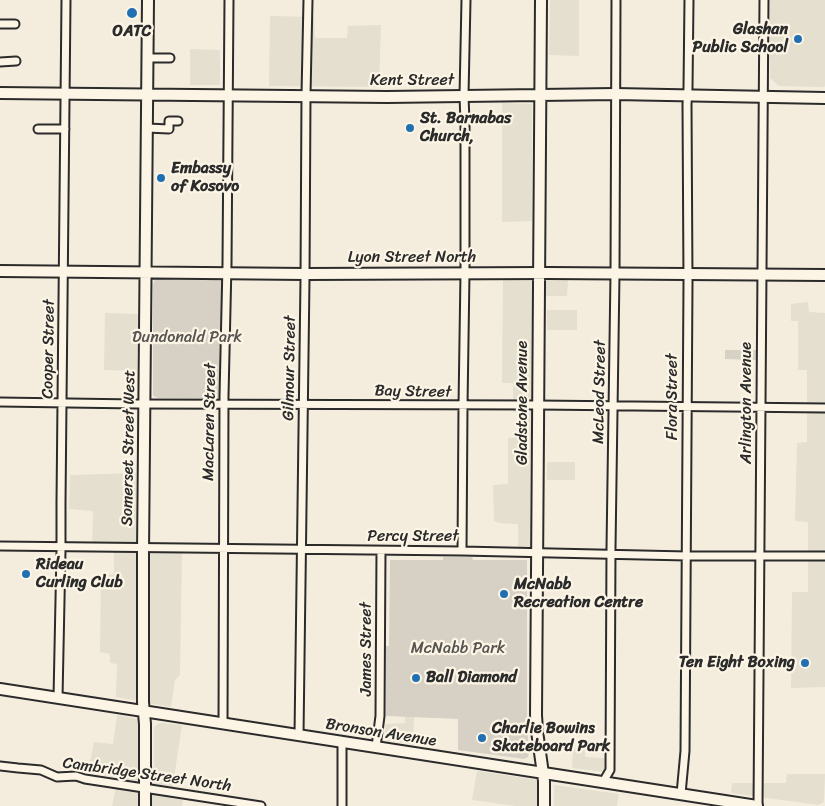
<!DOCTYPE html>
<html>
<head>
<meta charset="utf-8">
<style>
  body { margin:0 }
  canvas { display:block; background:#f4edde }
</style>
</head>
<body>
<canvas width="825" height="806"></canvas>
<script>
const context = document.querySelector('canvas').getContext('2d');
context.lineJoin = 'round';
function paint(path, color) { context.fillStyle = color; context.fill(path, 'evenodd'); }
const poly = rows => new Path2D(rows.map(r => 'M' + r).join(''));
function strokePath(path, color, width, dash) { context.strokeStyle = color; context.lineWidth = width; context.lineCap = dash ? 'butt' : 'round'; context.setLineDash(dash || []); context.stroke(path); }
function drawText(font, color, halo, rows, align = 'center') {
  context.font = font + ' Sriracha,sans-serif'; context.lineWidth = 4.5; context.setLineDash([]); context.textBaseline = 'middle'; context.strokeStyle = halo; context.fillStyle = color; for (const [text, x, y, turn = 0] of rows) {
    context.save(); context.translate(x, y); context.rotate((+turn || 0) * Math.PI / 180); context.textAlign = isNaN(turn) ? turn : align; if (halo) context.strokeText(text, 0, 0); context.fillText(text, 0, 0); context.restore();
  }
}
const built = poly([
  [550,0,579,0,579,56,549,55],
  [770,0,825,0,825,86,824,87,779,86,770,78],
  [270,16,314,17,315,38,347,38,348,26,381,25,379,87,269,86],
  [190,49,220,50,220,85,190,85],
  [502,103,532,104,532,221,502,222],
  [503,280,568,280,567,296,532,296,530,550,518,548,518,524,499,523,494,521,493,485,508,484,508,438,518,437,519,411,513,412,513,383,502,383],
  [808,302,809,312,825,313,825,687,791,688,792,592,808,592,808,522,795,521,797,443,807,442,807,370,798,370,798,321,791,321,791,304],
  [547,310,577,310,577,330,547,330],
  [105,313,138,314,137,371,104,370],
  [547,462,575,462,575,480,547,480],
  [136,473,136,553,182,553,180,675,175,680,171,707,116,697,117,664,110,663,110,654,100,652,101,575,114,574,114,552,92,552,93,511,69,509,70,475],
  [117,715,138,719,139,765,154,767,154,728,157,724,161,723,182,725,171,798,183,800,182,806,112,806,118,778,88,772,94,742,113,744],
  [405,716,414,716,413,745,385,740,384,738,386,724,405,723],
  [573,748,585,749,585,757,605,758,604,772,572,768],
  [477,771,538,780,537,806,515,806,472,800],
  [787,774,825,774,824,800,823,803,818,805,731,793,732,783,786,783],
  [554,785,619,794,617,806,554,806]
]);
const green = poly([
  [158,278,220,278,222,280,220,397,218,399,159,398,155,397,153,395,153,285,154,281],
  [725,350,756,350,756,360,725,359],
  [443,557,472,557,473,560,527,560,527,724,529,753,528,757,524,759,458,750,458,719,386,716,386,646,389,646,390,560,443,560]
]);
const minor = poly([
  [0,24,15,24],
  [147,58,170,58],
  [0,62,16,61],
  [147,128,169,129,169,121,178,121],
  [38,129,65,129],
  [0,402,137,404,538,405,825,408],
  [0,546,462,551,687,556,825,556],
  [462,551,463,406,465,273,465,122,464,96,466,0],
  [58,698,61,551,61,502,66,0],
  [223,724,224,396,227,264,229,0],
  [299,735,305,279,306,95,308,0],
  [342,742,342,806],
  [376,747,380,716,381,551],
  [0,766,18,768,41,770,57,777,76,776,85,779,261,806],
  [603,782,610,770,611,548,615,274,616,0],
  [681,794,685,751,688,282,687,104,688,88,689,0],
  [758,806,764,0]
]);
const secondary = poly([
  [541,0,536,715,537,731,544,781,544,806],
  [0,93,387,97,615,94,825,98],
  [0,271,305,274,548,273,825,275],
  [0,689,757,806],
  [145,806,145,724,143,702,143,552,148,0]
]);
const markers = [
  [132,13,6,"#1f6fb2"],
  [798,39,5,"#1f6fb2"],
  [410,128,5,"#1f6fb2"],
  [161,178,5,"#1f6fb2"],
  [26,574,5,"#1f6fb2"],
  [504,594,5,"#1f6fb2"],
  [805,663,5,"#1f6fb2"],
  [416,678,5,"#1f6fb2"],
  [482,738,5,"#1f6fb2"]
];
const poiNames = [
  ["Glashan",788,30,"right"],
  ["Public School",788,48,"right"],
  ["OATC",132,32,"center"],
  ["St. Barnabas",420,119],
  ["Church,",420,137],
  ["Embassy",171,169],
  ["of Kosovo",171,187],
  ["Rideau",36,565],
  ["Curling Club",36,583],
  ["McNabb",514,585],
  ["Recreation Centre",514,603],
  ["Ten Eight Boxing",795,663,"right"],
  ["Ball Diamond",426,678],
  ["Charlie Bowins",492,729],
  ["Skateboard Park",492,747]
];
const streetNames = [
  ["Kent Street",412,81],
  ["Lyon Street North",412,258],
  ["Cooper Street",49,349,-89],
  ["Gilmour Street",290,368,-89],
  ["Bay Street",413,392,1],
  ["McLeod Street",600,392,-89],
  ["Flora Street",673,397,-90],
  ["Gladstone Avenue",523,403,-90],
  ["Arlington Avenue",747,403,-90],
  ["MacLaren Street",210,422,-89],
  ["Somerset Street West",129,448,-89],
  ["Percy Street",413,537],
  ["James Street",367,649,-90],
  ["Bronson Avenue",381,733,9],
  ["Cambridge Street North",147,775,8]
];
const parkNames = [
  ["Dundonald Park",187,338],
  ["McNabb Park",458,649]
];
paint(built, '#e5dfd0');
paint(green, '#d6d1c4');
strokePath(minor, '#2b2b2b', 11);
strokePath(secondary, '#2b2b2b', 14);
strokePath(minor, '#fcf5e5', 7);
strokePath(secondary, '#fcf5e5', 10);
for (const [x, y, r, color] of markers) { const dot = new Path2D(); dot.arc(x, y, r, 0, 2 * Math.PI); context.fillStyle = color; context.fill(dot); strokePath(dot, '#fcf5e5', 2); }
drawText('bold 16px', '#2b2b2b', '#fcf5e5', poiNames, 'left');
drawText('16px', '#2b2b2b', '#fcf5e5', streetNames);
drawText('16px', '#565451', '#fcf5e5', parkNames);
</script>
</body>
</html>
